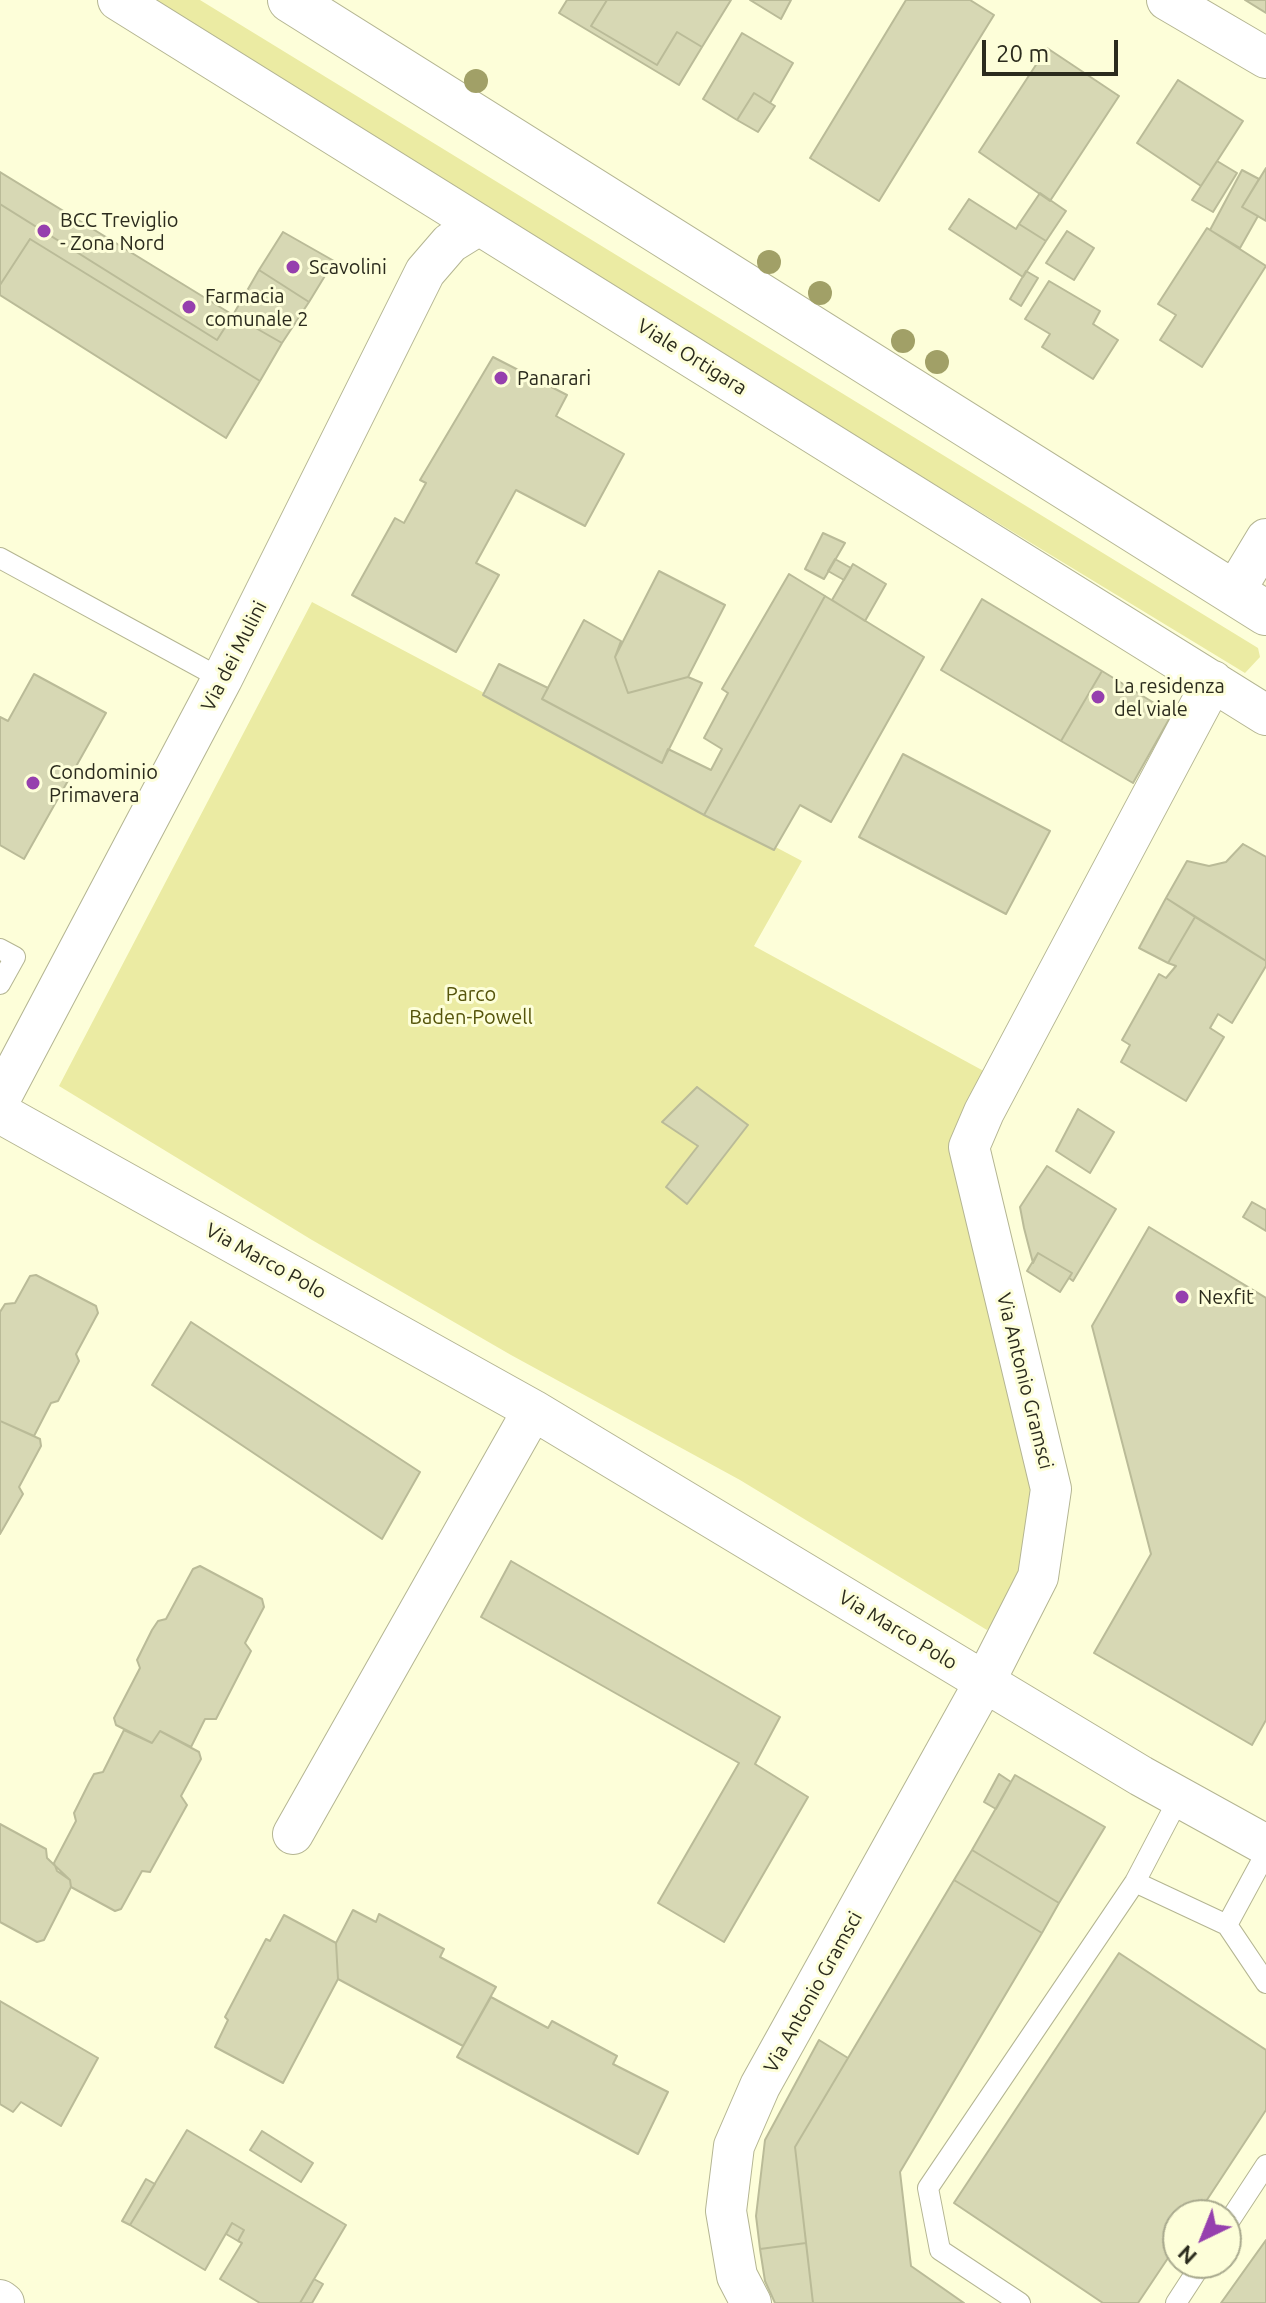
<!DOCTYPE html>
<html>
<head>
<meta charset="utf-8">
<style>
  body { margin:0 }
  #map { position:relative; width:1266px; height:2303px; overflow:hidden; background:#fdfed9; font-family:Ubuntu,sans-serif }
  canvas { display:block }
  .north { position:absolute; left:1162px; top:2199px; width:80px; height:80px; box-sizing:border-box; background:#fdfed9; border:2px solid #a9aa8e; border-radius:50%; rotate:223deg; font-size:22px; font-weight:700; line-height:32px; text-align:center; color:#2b2b1d }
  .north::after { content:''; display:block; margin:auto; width:28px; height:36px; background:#9640ae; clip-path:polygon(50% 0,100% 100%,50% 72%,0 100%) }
  .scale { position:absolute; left:982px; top:40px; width:136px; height:36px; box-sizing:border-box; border:4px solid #2b2b1d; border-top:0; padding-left:10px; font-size:24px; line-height:28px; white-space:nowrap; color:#2b2b1d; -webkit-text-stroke:6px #fdfed9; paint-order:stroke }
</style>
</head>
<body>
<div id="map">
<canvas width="1266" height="2303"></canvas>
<div class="north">N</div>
<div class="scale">20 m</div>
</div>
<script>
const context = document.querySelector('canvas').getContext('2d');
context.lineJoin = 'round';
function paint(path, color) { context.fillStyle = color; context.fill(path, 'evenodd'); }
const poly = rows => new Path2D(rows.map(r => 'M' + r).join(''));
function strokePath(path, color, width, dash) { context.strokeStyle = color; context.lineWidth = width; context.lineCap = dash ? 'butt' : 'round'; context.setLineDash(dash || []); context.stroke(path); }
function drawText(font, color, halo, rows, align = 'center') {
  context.font = font + ' Ubuntu,sans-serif'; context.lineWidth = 6; context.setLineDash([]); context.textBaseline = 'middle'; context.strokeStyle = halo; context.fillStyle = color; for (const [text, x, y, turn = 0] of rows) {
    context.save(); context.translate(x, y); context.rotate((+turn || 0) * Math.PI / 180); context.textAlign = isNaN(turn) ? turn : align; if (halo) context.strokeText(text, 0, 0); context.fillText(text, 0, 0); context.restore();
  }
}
const green = poly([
  [138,0,200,0,1258,648,1260,657,1245,673],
  [312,602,802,861,754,946,991,1075,978,1095,1031,1488,1027,1537,1016,1592,987,1630,740,1480,511,1355,312,1240,59,1086]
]);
const building = poly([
  [567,0,607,0,591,26,657,65,677,32,702,47,679,85,559,13,567,0],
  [607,0,731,0,702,47,677,32,657,65,591,26,607,0],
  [750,0,791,0,781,19,750,0],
  [906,0,970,0,994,15,879,201,810,158,906,0],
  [1245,0,1266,0,1266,13,1245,0],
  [742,33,793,63,770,103,754,93,737,120,703,99,742,33],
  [1047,48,1119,96,1050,201,979,152,1047,48],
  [1178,80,1243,121,1201,186,1137,143,1178,80],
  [754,93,775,106,758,132,737,120,754,93],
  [1217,161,1237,173,1213,212,1192,200,1217,161],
  [1266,168,1266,221,1242,207,1266,168],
  [1242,170,1259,179,1242,207,1258,216,1240,248,1210,230,1242,170],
  [0,172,233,315,217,340,0,204,0,172],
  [1040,193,1066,211,1046,241,1019,224,1040,193],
  [969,199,1016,229,1019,224,1046,241,1023,277,949,229,969,199],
  [0,204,217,340,233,315,282,343,260,381,30,239,0,285,0,204],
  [1207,228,1266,266,1202,367,1160,340,1176,315,1158,304,1207,228],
  [1067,231,1094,248,1074,280,1046,263,1067,231],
  [283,232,334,261,309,302,259,270,283,232],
  [30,239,260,381,226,438,0,295,0,285,30,239],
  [259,270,309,302,282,343,233,315,259,270],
  [1026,271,1038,278,1021,306,1010,299,1026,271],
  [1049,281,1100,311,1093,324,1118,340,1093,379,1042,347,1050,334,1025,319,1049,281],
  [493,357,567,395,556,416,624,454,585,526,516,490,476,563,499,575,456,652,352,595,395,518,404,523,426,483,420,480,493,357],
  [823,533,845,543,824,579,805,569,823,533],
  [835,559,851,568,844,580,828,571,835,559],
  [853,564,886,584,865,621,832,600,853,564],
  [659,571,725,605,688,677,628,693,615,657,659,571],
  [789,574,825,596,704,815,483,695,499,664,548,688,542,699,662,763,668,749,711,770,722,749,704,738,728,693,722,689,789,574],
  [825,596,924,657,831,822,800,805,774,850,704,815,825,596],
  [982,599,1102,671,1061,741,941,670,982,599],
  [584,620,621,641,615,657,628,693,688,677,702,683,662,763,542,699,584,620],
  [1102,671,1172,714,1133,783,1061,741,1102,671],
  [34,674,106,713,24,859,0,845,0,717,8,721,34,674],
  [903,754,1050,831,1006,914,859,837,903,754],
  [1243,844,1266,857,1266,961,1166,898,1187,861,1209,866,1226,862,1243,844],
  [1166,898,1195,917,1168,963,1139,948,1166,898],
  [1195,917,1266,961,1266,966,1232,1023,1218,1014,1210,1028,1224,1037,1186,1101,1121,1062,1130,1045,1122,1040,1159,974,1166,978,1176,966,1168,963,1195,917],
  [697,1087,748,1125,687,1204,666,1187,698,1146,662,1122,697,1087],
  [1078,1109,1114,1132,1090,1173,1056,1151,1078,1109],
  [1047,1166,1116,1209,1073,1281,1069,1278,1072,1273,1038,1253,1033,1263,1024,1228,1020,1207,1047,1166],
  [1252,1202,1266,1210,1266,1231,1243,1217,1252,1202],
  [1149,1227,1266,1298,1266,1720,1252,1745,1094,1653,1151,1554,1092,1326,1149,1227],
  [1038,1253,1072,1273,1060,1292,1027,1271,1038,1253],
  [36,1275,96,1306,98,1313,76,1354,79,1361,58,1401,51,1403,34,1436,0,1421,0,1312,5,1304,15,1303,30,1276,36,1275],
  [191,1322,420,1472,382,1539,152,1385,191,1322],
  [0,1421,40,1439,41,1446,19,1487,23,1494,0,1534,0,1421],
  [511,1561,780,1717,755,1764,808,1797,724,1942,658,1903,739,1763,481,1617,511,1561],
  [200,1566,262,1599,264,1607,245,1643,251,1651,216,1719,205,1719,191,1747,160,1731,152,1743,116,1725,114,1718,140,1668,137,1660,152,1630,158,1621,166,1619,193,1569,200,1566],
  [124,1730,152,1743,160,1731,199,1752,201,1759,181,1796,187,1805,150,1872,142,1871,121,1909,115,1911,71,1887,70,1880,57,1871,54,1863,76,1821,74,1813,89,1783,94,1774,103,1772,124,1730],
  [999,1774,1011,1782,996,1809,984,1802,999,1774],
  [1015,1775,1105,1827,1059,1903,972,1850,1015,1775],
  [0,1824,46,1849,47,1858,70,1880,71,1887,44,1940,37,1942,0,1922,0,1824],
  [972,1850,1059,1903,1042,1933,954,1880,972,1850],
  [954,1880,1042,1933,900,2172,911,2266,964,2303,813,2303,795,2147,954,1880],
  [353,1910,376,1922,379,1914,444,1949,440,1957,496,1987,463,2046,338,1979,336,1943,353,1910],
  [284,1915,336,1943,338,1979,283,2083,215,2047,228,2020,225,2017,266,1939,270,1941,284,1915],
  [1119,1953,1266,2050,1266,2110,1197,2215,1178,2215,1178,2243,1138,2303,1103,2303,954,2203,1119,1953],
  [491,1997,548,2028,552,2021,617,2056,613,2064,668,2092,638,2154,457,2057,491,1997],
  [0,2001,98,2058,61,2126,21,2102,13,2112,0,2104,0,2001],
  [819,2040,848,2058,795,2147,806,2243,760,2249,756,2216,765,2140,819,2040],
  [187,2130,346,2225,300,2303,260,2303,220,2279,242,2243,238,2241,244,2230,232,2223,205,2270,130,2225,187,2130],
  [262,2131,313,2163,301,2182,250,2150,262,2131],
  [146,2179,155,2184,130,2225,122,2221,146,2179],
  [232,2223,244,2230,238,2241,226,2234,232,2223],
  [1266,2240,1266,2303,1221,2303,1266,2240],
  [806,2243,813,2303,775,2303,765,2281,760,2249,806,2243],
  [314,2279,323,2284,312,2303,300,2303,314,2279]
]);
const lane = poly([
  [0,558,222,679],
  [0,949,15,957,0,984],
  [1266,1853,1227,1925,1266,1983],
  [1135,1882,1227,1925],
  [1226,2226,1266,2165],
  [1020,2303,940,2250,928,2188,1135,1882,1179,1798],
  [1176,2303,1202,2263]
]);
const street = poly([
  [118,0,1266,715],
  [1167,0,1266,58],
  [1234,592,1266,539],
  [0,1099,222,679,425,272,450,243,479,225],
  [0,1113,533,1410,1141,1776,1266,1845],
  [293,1834,533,1410],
  [0,2300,4,2303],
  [751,2303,737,2276,726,2211,734,2146,760,2086,984,1683,1038,1577,1051,1489,969,1147,984,1112,1213,681]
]);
const primary = poly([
  [290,0,1266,613]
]);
const trees = [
  [476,81],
  [769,262],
  [820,293],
  [903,341],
  [937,362]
];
const markers = [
  [44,231,8,"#9640ae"],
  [293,267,8,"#9640ae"],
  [189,307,8,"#9640ae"],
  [501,378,8,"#9640ae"],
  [1098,697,8,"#9640ae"],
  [33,783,8,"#9640ae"],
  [1182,1297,8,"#9640ae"]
];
const poiNames = [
  ["BCC Treviglio",60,220],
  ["- Zona Nord",60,243],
  ["Scavolini",309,267],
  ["Farmacia",205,296],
  ["comunale 2",205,319],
  ["Panarari",517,378],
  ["La residenza",1114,686],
  ["del viale",1114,709],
  ["Condominio",49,772],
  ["Primavera",49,795],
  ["Nexfit",1198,1297]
];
const streetNames = [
  ["Viale Ortigara",692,357,32],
  ["Via dei Mulini",234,656,-63],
  ["Via Marco Polo",266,1261,29],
  ["Via Antonio Gramsci",1025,1381,76],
  ["Via Marco Polo",898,1630,31],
  ["Via Antonio Gramsci",813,1992,-61]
];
const parkNames = [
  ["Parco",471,994],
  ["Baden-Powell",471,1017]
];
paint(green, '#ebeba3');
paint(building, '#d7d8b4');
strokePath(building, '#babb98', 2);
strokePath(lane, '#b4b592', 22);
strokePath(street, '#b4b592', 42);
strokePath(primary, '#b4b592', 46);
strokePath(lane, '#fff', 20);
strokePath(street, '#fff', 40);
strokePath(primary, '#fff', 44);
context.fillStyle = '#a1a067';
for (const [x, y] of trees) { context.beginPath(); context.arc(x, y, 12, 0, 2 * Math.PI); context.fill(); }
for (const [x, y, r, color] of markers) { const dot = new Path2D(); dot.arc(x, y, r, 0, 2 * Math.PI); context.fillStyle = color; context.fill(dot); strokePath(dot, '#fdfed9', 3); }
drawText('20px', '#2b2b1d', '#fdfed9', poiNames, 'left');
drawText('20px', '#2b2b1d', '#fdfed9', streetNames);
drawText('20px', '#55540a', '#fdfed9', parkNames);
</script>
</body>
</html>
